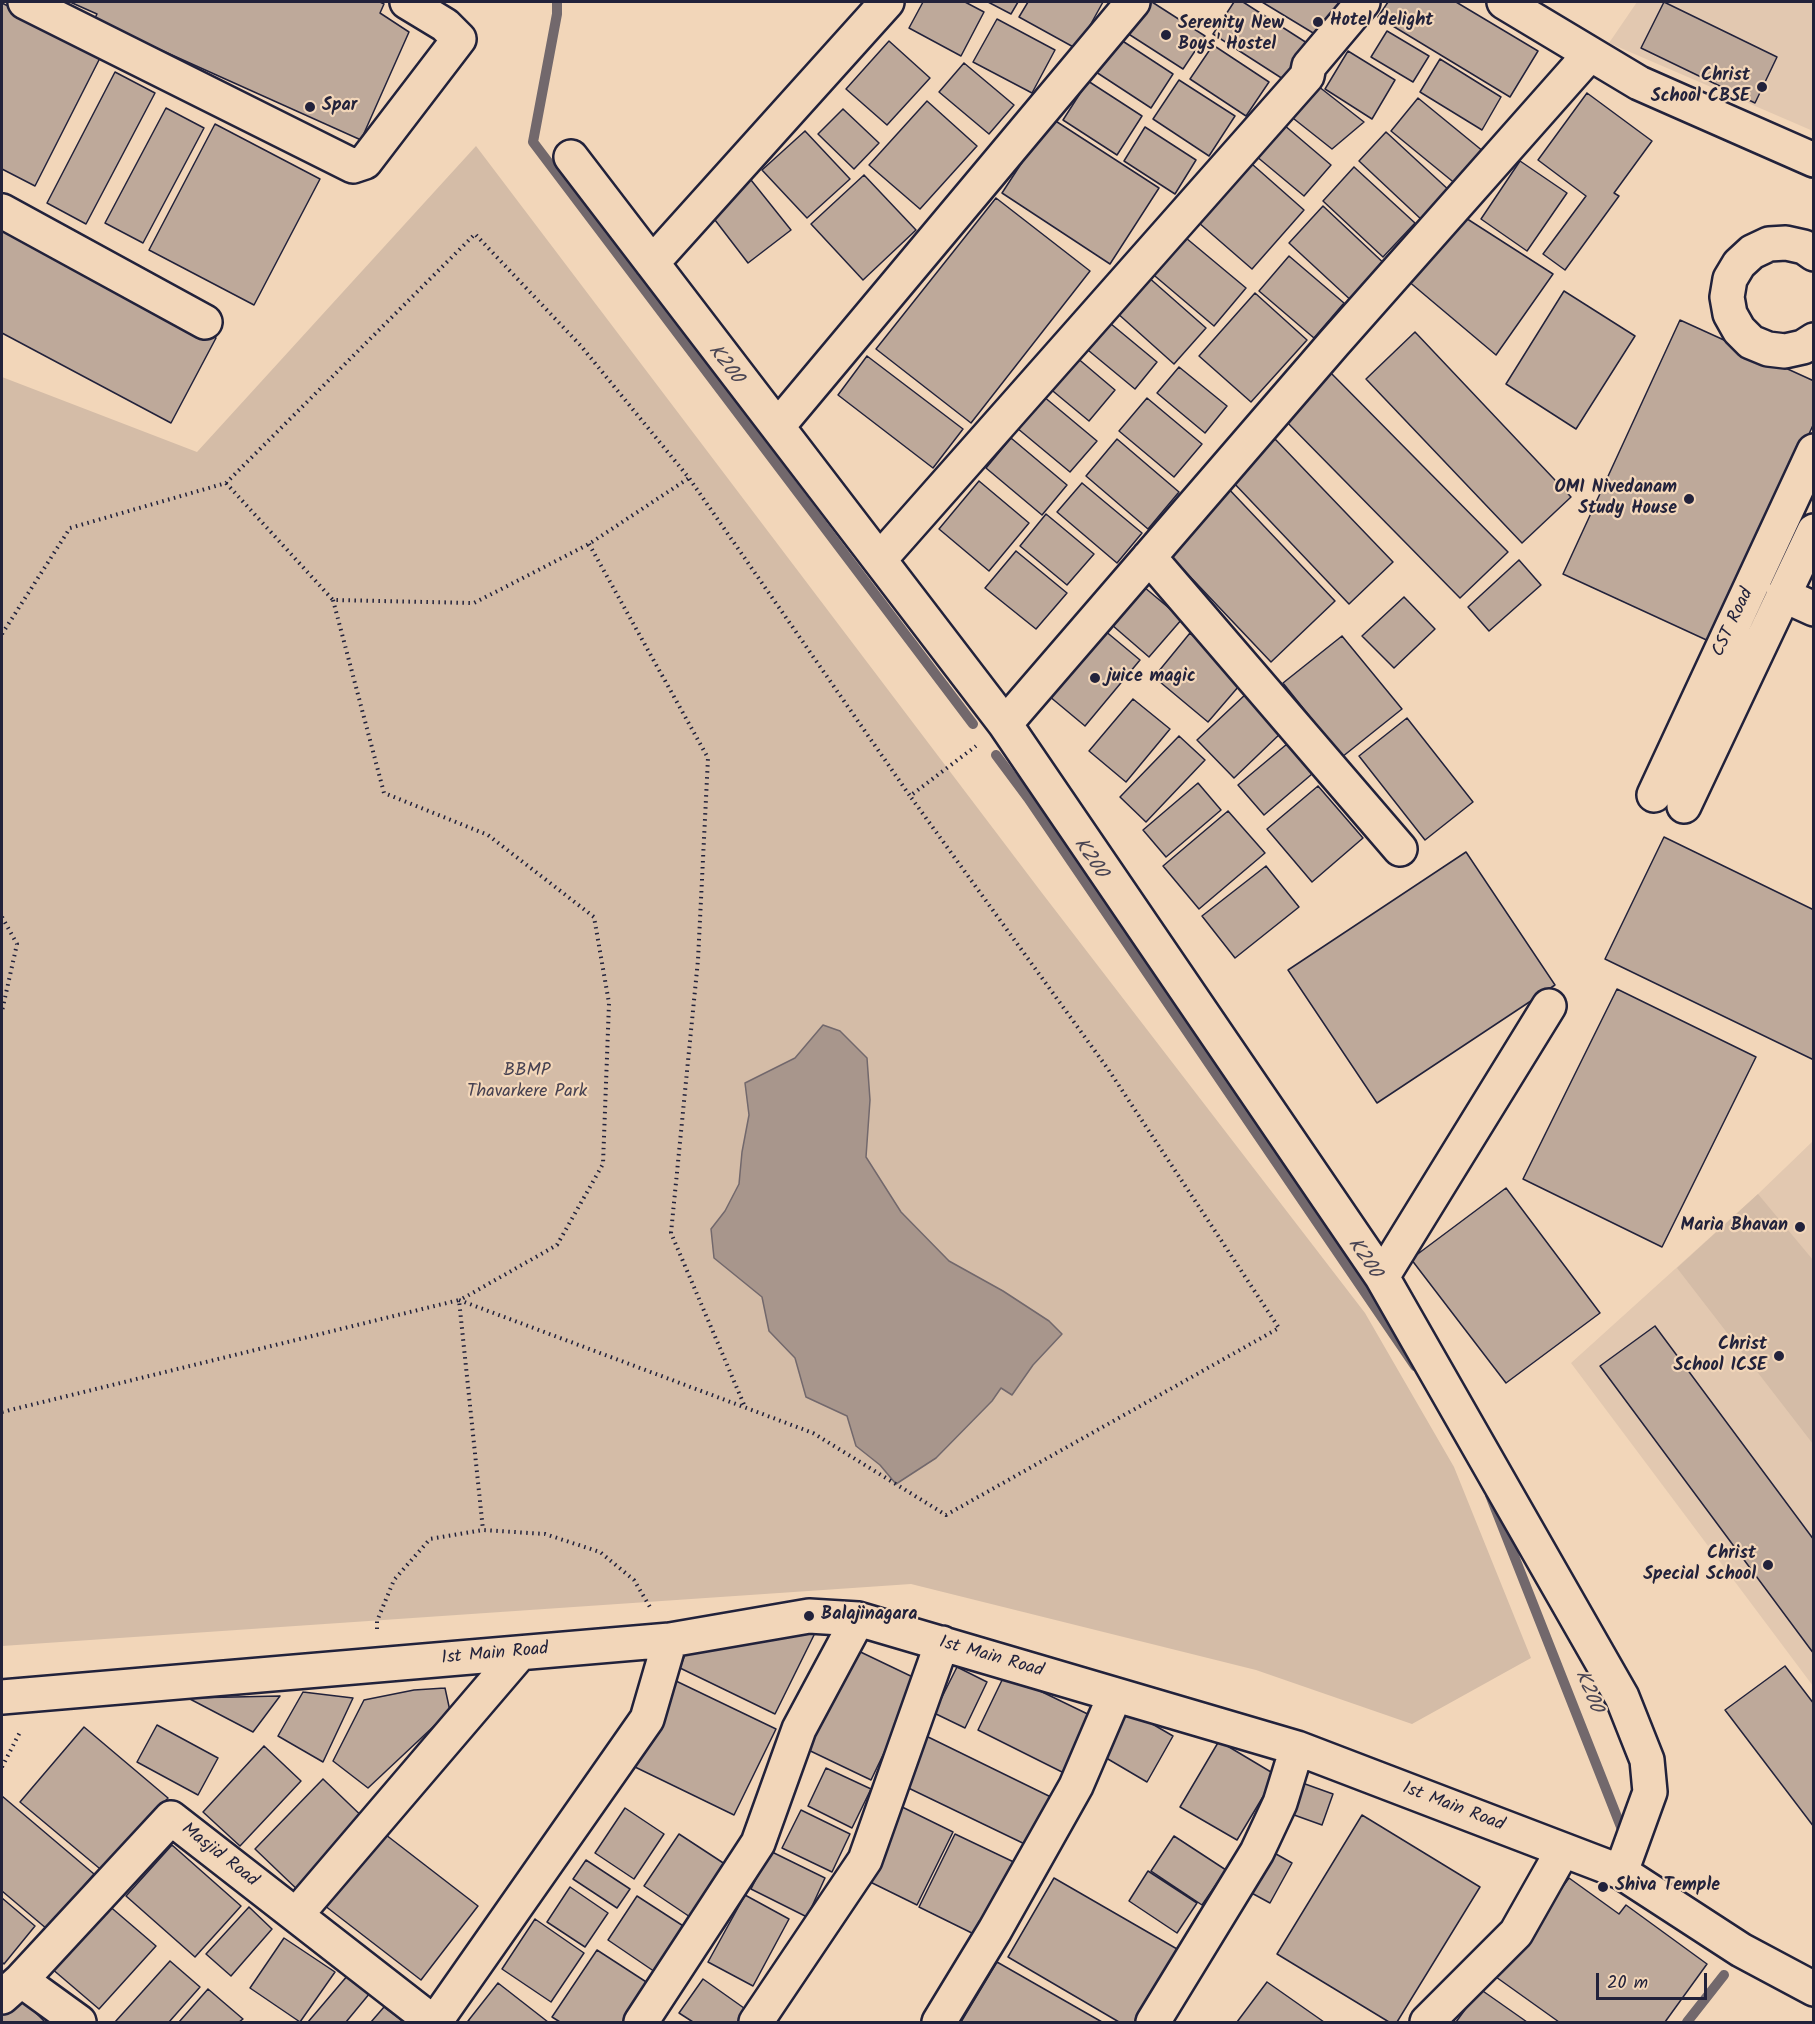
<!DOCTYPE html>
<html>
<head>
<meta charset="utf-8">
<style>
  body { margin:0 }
  #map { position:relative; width:1815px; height:2024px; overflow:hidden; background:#f2d6b9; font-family:Kalam,sans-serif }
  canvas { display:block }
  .frame { position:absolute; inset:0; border:3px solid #22223b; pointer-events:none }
  .scale { position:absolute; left:1596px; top:1973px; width:111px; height:27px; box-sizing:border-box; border:3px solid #22223b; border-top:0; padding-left:8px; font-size:18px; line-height:21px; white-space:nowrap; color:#22223b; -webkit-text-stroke:4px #f2d6b9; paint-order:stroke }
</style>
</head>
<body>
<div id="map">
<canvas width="1815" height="2024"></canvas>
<div class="frame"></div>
<div class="scale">20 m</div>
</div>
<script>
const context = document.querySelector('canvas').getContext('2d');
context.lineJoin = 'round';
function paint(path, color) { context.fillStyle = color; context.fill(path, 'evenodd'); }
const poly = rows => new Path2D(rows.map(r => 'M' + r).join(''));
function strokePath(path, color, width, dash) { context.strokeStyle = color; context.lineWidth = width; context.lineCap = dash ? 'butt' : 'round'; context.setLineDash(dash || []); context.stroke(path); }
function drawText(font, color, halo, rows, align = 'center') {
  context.font = font + ' Kalam,sans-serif'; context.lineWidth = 4.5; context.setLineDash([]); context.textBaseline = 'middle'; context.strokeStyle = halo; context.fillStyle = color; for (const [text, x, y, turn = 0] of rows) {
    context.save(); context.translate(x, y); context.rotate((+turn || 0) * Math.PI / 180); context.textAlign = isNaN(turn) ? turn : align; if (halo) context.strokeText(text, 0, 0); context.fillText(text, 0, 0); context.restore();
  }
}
const built = poly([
  [1637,2,1813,2,1813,131,1609,43],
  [1813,1141,1813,1686,1571,1363,1758,1194]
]);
const green = poly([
  [476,146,1042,893,1365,1313,1454,1467,1531,1658,1412,1724,1256,1670,911,1584,2,1646,2,377,197,452],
  [1758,1194,1813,1260,1813,1444,1677,1268]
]);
const water = poly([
  [823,1025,840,1031,867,1058,870,1100,866,1157,901,1212,949,1261,1003,1291,1049,1321,1062,1334,1033,1365,1012,1395,1001,1388,992,1401,936,1458,896,1484,880,1465,856,1446,847,1416,806,1397,795,1358,769,1331,762,1297,714,1258,711,1229,725,1211,739,1184,742,1152,749,1115,745,1083,795,1058,823,1025]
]);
const stream = poly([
  [557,2,557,14,533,142,973,724],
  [996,755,1028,798,1415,1366],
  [1490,1495,1621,1827],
  [1687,2022,1724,1975]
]);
const building = poly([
  [70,2,380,2,384,4,380,13,409,32,361,140,94,20,97,14,70,2],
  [923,2,965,2,984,12,961,56,909,28,923,2],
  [988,2,1018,2,1011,14,988,2],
  [1028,2,1103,2,1077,49,1019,17,1028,2],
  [1148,2,1152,2,1205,36,1183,69,1127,33,1148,2],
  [1234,2,1243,2,1307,43,1283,79,1213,34,1234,2],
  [1262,2,1353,2,1328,42,1262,2],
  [1388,2,1456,2,1538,51,1510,97,1378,17,1388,2],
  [1664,2,1777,57,1755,103,1641,48,1664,2],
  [2,3,102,54,35,186,2,169,2,3],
  [997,19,1055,50,1032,93,973,62,997,19],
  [1387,31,1429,56,1413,82,1371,57,1387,31],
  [1118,38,1173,74,1151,108,1096,72,1118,38],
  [889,41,930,78,887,125,846,89,889,41],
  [1213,45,1269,82,1246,116,1190,79,1213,45],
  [1348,51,1395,80,1372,119,1325,89,1348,51],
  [1440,59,1501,97,1482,130,1420,92,1440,59],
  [964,63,1014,105,989,134,939,92,964,63],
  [115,72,155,93,86,224,47,203,115,72],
  [1309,79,1364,122,1332,149,1284,111,1309,79],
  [1179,80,1235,116,1209,156,1153,119,1179,80],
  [1088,81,1142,116,1117,155,1063,120,1088,81],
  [1587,93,1652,141,1614,193,1619,196,1565,270,1543,254,1586,196,1538,160,1587,93],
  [1418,98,1484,152,1457,185,1391,131,1418,98],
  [927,101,977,146,920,209,869,165,927,101],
  [166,108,204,128,143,243,105,223,166,108],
  [843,109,879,143,854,169,818,134,843,109],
  [1051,118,1159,188,1110,264,1002,193,1051,118],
  [1277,119,1331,165,1304,196,1250,151,1277,119],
  [215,124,320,179,254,305,149,250,215,124],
  [1145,127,1196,160,1175,194,1124,161,1145,127],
  [805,131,850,179,807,218,762,170,805,131],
  [1386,132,1451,192,1423,221,1359,161,1386,132],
  [1244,157,1304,210,1252,269,1191,216,1244,157],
  [1520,161,1567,193,1527,251,1481,219,1520,161],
  [1354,167,1415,223,1383,257,1323,201,1354,167],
  [747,175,791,230,748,263,705,207,747,175],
  [864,175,916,230,863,280,811,224,864,175],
  [996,198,1090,271,971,423,876,349,996,198],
  [1323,206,1389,268,1355,304,1289,243,1323,206],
  [1458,213,1553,274,1496,355,1407,280,1458,213],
  [2,225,216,338,171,423,2,333,2,225],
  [1180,233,1246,288,1214,326,1149,271,1180,233],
  [1289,256,1344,303,1314,338,1259,291,1289,256],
  [1147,276,1206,328,1174,364,1116,312,1147,276],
  [1564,291,1635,336,1576,429,1506,384,1564,291],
  [1255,293,1307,340,1251,402,1199,356,1255,293],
  [1099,314,1157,362,1135,389,1077,341,1099,314],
  [1680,320,1814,381,1814,423,1713,643,1563,574,1680,320],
  [1415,332,1571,497,1522,543,1366,379,1415,332],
  [1069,351,1115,390,1089,421,1042,382,1069,351],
  [867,356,963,429,933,468,838,395,867,356],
  [1179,367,1227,406,1205,433,1157,393,1179,367],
  [1325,367,1508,552,1460,598,1278,413,1325,367],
  [1043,396,1097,441,1070,472,1017,428,1043,396],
  [1147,398,1202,444,1174,477,1119,431,1147,398],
  [1011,438,1067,485,1042,515,986,468,1011,438],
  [1117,439,1179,492,1148,529,1086,476,1117,439],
  [1275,439,1393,562,1349,604,1231,480,1275,439],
  [979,481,1029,523,989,571,939,529,979,481],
  [1082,483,1142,533,1117,563,1057,512,1082,483],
  [1225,485,1335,601,1271,662,1161,546,1225,485],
  [1046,514,1094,554,1067,585,1020,546,1046,514],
  [1016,551,1067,593,1036,629,985,588,1016,551],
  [1519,560,1541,585,1489,631,1468,607,1519,560],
  [1144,587,1182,619,1149,657,1112,625,1144,587],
  [1404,597,1435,629,1394,668,1362,636,1404,597],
  [1104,630,1140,660,1085,726,1049,696,1104,630],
  [1190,633,1245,679,1208,722,1154,677,1190,633],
  [1342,636,1402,709,1342,757,1283,683,1342,636],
  [1247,693,1283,731,1234,778,1197,740,1247,693],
  [1133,699,1170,729,1126,782,1089,751,1133,699],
  [1407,718,1473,802,1425,840,1359,756,1407,718],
  [1179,736,1205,760,1146,822,1120,797,1179,736],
  [1287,744,1312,774,1264,815,1238,785,1287,744],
  [1198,783,1221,810,1166,857,1143,830,1198,783],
  [1318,786,1363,838,1312,882,1267,829,1318,786],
  [1228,811,1265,853,1199,909,1163,866,1228,811],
  [1664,837,1814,910,1814,1060,1605,959,1664,837],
  [1466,852,1555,985,1377,1103,1288,970,1466,852],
  [1266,866,1299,907,1235,958,1202,916,1266,866],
  [1617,989,1756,1057,1662,1247,1523,1179,1617,989],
  [1506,1188,1600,1313,1506,1383,1411,1259,1506,1188],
  [1655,1326,1814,1540,1814,1654,1600,1366,1655,1326],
  [790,1623,815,1633,775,1714,680,1668,691,1638,790,1623],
  [848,1646,919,1680,871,1780,800,1746,848,1646],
  [1785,1666,1814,1704,1814,1827,1725,1710,1785,1666],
  [957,1667,987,1682,965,1728,934,1713,957,1667],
  [1005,1674,1100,1720,1072,1777,978,1730,1005,1674],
  [676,1681,776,1729,734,1815,635,1767,676,1681],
  [445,1688,450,1711,368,1788,333,1761,364,1700,414,1690,445,1688],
  [303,1692,353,1698,323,1762,278,1736,303,1692],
  [280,1696,253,1732,188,1698,280,1696],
  [1123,1707,1173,1736,1147,1782,1096,1752,1123,1707],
  [157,1725,218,1758,198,1795,137,1762,157,1725],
  [84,1727,168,1798,105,1873,20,1802,84,1727],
  [922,1734,1057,1800,1033,1848,898,1783,922,1734],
  [1219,1741,1276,1775,1237,1840,1180,1807,1219,1741],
  [264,1746,301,1781,240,1846,203,1812,264,1746],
  [826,1768,871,1789,852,1828,808,1806,826,1768],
  [323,1779,370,1824,302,1894,255,1849,323,1779],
  [1294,1780,1333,1794,1322,1825,1283,1811,1294,1780],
  [2,1796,94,1874,47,1929,2,1891,2,1796],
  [894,1803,953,1832,917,1905,858,1876,894,1803],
  [625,1808,664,1834,634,1879,595,1853,625,1808],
  [801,1810,850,1834,832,1872,782,1848,801,1810],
  [1362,1815,1480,1887,1397,2022,1389,2022,1277,1954,1362,1815],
  [377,1828,478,1906,421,1980,320,1902,377,1828],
  [679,1834,734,1870,699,1923,644,1886,679,1834],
  [955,1834,1020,1865,984,1939,919,1907,955,1834],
  [1174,1836,1226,1870,1202,1905,1151,1871,1174,1836],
  [172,1845,241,1906,195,1957,126,1896,172,1845],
  [1269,1850,1292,1863,1270,1903,1246,1890,1269,1850],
  [770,1851,825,1878,807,1917,751,1889,770,1851],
  [586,1860,630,1889,617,1908,573,1879,586,1860],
  [1148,1871,1197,1903,1177,1933,1129,1901,1148,1871],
  [1054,1878,1184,1953,1143,2022,1119,2022,1008,1957,1054,1878],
  [1569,1878,1619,1914,1626,1905,1707,1964,1665,2022,1559,2022,1496,1977,1569,1878],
  [570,1887,608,1913,585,1947,547,1922,570,1887],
  [745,1895,789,1919,753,1986,708,1962,745,1895],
  [637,1896,691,1931,661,1976,608,1940,637,1896],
  [2,1898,35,1926,4,1964,2,1962,2,1898],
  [107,1904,156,1946,99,2009,51,1968,107,1904],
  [249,1907,272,1929,231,1976,206,1954,249,1907],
  [535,1919,584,1953,551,2002,502,1969,535,1919],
  [284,1938,335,1972,300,2022,250,1988,284,1938],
  [597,1950,654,1987,630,2022,560,2022,552,2017,597,1950],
  [170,1961,200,1987,169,2022,115,2022,170,1961],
  [997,1962,1102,2022,961,2022,997,1962],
  [348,1975,370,1993,346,2022,308,2022,348,1975],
  [703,1979,751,2013,744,2022,693,2022,679,2013,703,1979],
  [1267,1982,1324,2022,1237,2022,1267,1982],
  [498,1983,548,2022,471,2022,468,2021,498,1983],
  [208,1989,243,2019,239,2022,179,2022,208,1989],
  [1480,1989,1527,2022,1456,2022,1480,1989],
  [15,1992,45,2022,2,2022,2,2006,15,1992],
  [384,2007,404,2022,371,2022,384,2007]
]);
const path = poly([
  [226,483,333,600,474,603,589,544,689,478],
  [589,544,708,758,698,960,671,1233,745,1407],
  [333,600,384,793,488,835,594,917,609,1003,603,1164,557,1245,460,1300],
  [2,634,70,528,226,483,475,234,581,346,689,478,910,796,976,746],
  [2,917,17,944,2,1011],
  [459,1300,813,1433,946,1515,1279,1328,1108,1069,910,796],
  [2,1412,459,1300,483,1530],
  [377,1629,377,1621,394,1580,430,1539,483,1530,545,1534,600,1552,634,1580,650,1607],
  [2,1767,20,1732]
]);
const minor = poly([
  [25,2,353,166,365,162,459,39,445,25,407,2],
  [1504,2,1639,83,1814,160],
  [571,157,1005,724,1382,1277,1622,1697,1647,1760,1650,1792,1621,1872],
  [2,211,205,322],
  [1814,254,1804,247,1786,243,1769,244,1752,252,1739,264,1730,279,1727,297,1730,314,1739,330,1751,342,1768,349,1785,351,1803,347,1814,340],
  [652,263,887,2],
  [778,426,1133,2],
  [1149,557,1400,849],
  [880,559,1307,76,1309,66,1363,2],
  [1783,595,1814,609],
  [1005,724,1334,343,1590,54],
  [1654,795,1814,451],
  [1684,806,1814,531],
  [1382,1277,1549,1006],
  [2,1697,670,1640,809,1616,858,1619,1297,1748,1621,1872,1741,1950,1814,1989],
  [296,1915,520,1653],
  [21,1980,79,2022],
  [2,1997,21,1980,171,1818,433,2022],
  [435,2022,647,1719,670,1640],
  [641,2022,758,1843,799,1729,858,1619],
  [756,2022,865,1860,942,1643],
  [939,2022,995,1930,1076,1786,1115,1695],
  [1153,2022,1257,1852,1280,1803,1297,1748],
  [1427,2022,1516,1933,1563,1850]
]);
const markers = [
  [1318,22,6,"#22223b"],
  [1166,35,6,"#22223b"],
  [1762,87,6,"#22223b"],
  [310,107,6,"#22223b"],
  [1689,499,6,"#22223b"],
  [1095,678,6,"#22223b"],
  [1800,1227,6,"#22223b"],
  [1779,1356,6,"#22223b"],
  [1768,1565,6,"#22223b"],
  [809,1616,6,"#22223b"],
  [1603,1887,6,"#22223b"]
];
const poiNames = [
  ["Hotel delight",1330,22],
  ["Serenity New",1178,25],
  ["Boys' Hostel",1178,46],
  ["Christ",1750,77,"right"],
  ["School CBSE",1750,98,"right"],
  ["Spar",322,107],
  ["OMI Nivedanam",1677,489,"right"],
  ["Study House",1677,510,"right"],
  ["juice magic",1107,678],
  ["Maria Bhavan",1788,1227,"right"],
  ["Christ",1767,1346,"right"],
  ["School ICSE",1767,1367,"right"],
  ["Christ",1756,1555,"right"],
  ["Special School",1756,1576,"right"],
  ["Balajinagara",821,1616],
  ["Shiva Temple",1615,1887]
];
const streetNames = [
  ["CST Road",1734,623,-65],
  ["1st Main Road",495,1655,-5],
  ["1st Main Road",991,1658,16],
  ["1st Main Road",1453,1808,21],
  ["Masjid Road",219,1856,38]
];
const parkNames = [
  ["BBMP",527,1072],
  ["Thavarkere Park",527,1093]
];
const waterNames = [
  ["K200",724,365,53],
  ["K200",1089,859,56],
  ["K200",1363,1259,56],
  ["K200",1587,1692,68]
];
paint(built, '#e2c8b0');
paint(green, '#d4bca7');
paint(water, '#a8968c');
strokePath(water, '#72686c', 1.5);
strokePath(stream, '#72686c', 10);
paint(building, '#bea99a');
strokePath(building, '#22223b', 1.5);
strokePath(minor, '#22223b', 38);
strokePath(path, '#22223b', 4, [1.5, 4.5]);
strokePath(minor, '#f2d6b9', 33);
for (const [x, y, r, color] of markers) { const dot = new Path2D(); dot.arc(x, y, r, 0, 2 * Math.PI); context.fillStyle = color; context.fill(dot); strokePath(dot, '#f2d6b9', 2); }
drawText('bold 18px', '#22223b', '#f2d6b9', poiNames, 'left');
drawText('18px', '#22223b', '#f2d6b9', streetNames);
drawText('18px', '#464151', '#f2d6b9', parkNames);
drawText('italic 20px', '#4a4553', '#f2d6b9', waterNames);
</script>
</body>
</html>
